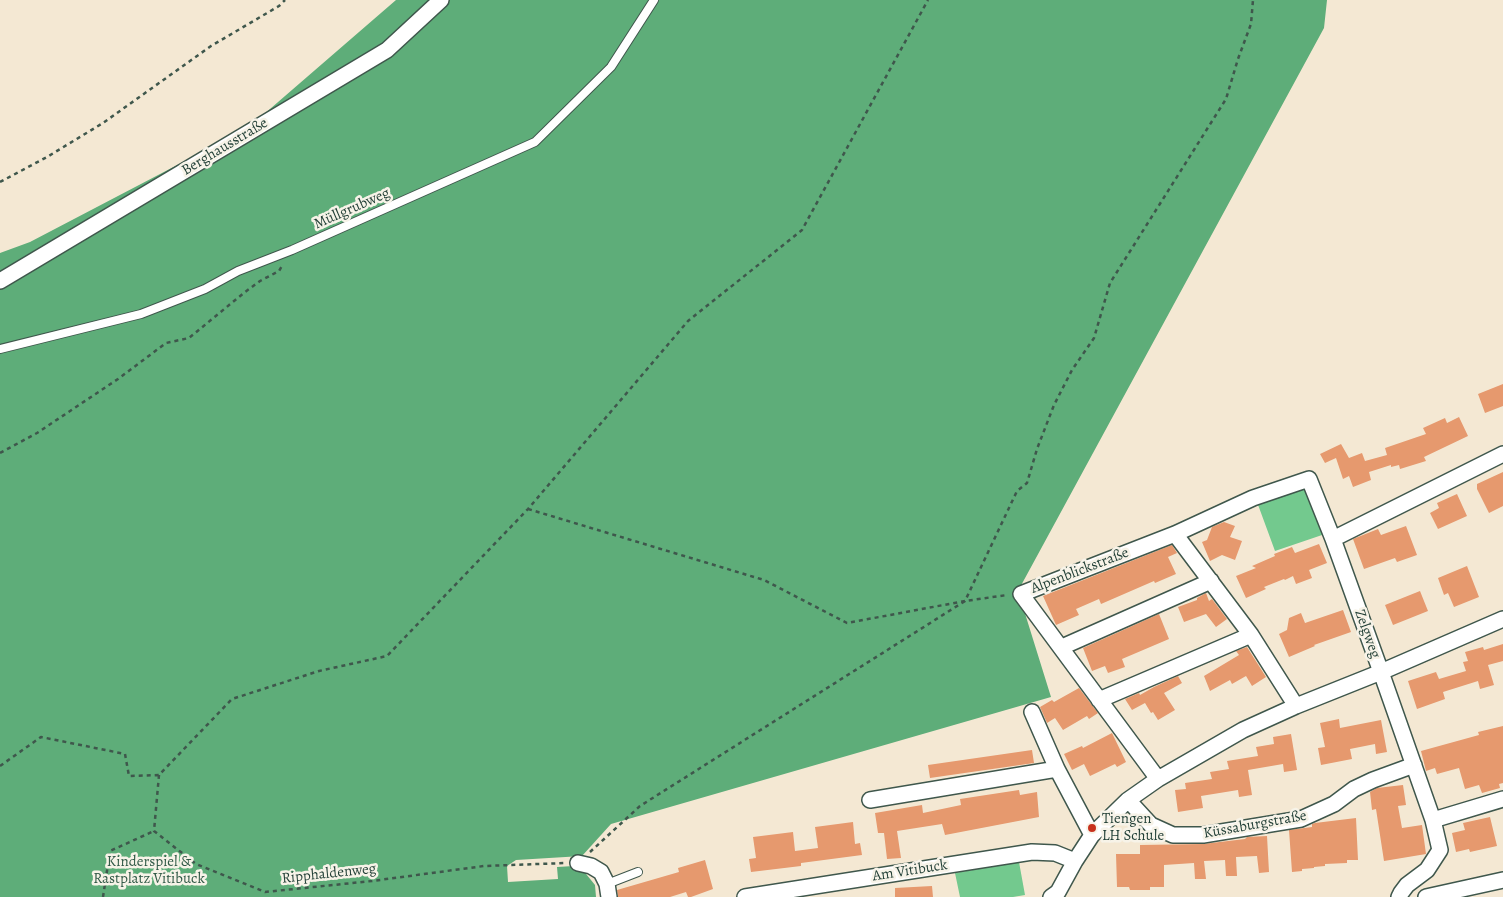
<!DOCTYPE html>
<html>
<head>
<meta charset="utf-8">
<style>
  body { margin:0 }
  canvas { display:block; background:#f4e8d3 }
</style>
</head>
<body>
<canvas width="1503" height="897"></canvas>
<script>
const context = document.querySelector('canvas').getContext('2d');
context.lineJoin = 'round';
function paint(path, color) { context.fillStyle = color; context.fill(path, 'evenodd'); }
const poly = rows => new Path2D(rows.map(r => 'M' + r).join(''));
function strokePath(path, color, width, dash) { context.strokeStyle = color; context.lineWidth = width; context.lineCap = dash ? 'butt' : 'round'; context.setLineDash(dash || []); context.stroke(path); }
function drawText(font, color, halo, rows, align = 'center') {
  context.font = font + ' Alegreya,serif'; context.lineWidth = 5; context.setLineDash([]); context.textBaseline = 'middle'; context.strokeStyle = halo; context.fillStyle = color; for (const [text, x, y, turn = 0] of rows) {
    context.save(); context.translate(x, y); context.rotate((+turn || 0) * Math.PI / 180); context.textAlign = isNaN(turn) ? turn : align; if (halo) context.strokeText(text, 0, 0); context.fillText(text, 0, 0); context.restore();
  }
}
const green = poly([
  [1302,488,1307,490,1325,534,1275,551,1257,502],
  [1019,862,1025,895,1013,897,960,897,955,873]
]);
const forest = poly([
  [396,0,1327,0,1324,28,1018,591,1051,697,611,824,582,856,516,860,507,866,508,882,558,879,557,867,574,866,582,869,595,885,596,897,0,897,0,253,30,242,248,128]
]);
const building = poly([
  [1503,384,1503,406,1485,413,1478,394],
  [1459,417,1468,436,1424,457,1426,461,1400,469,1399,465,1391,467,1391,465,1369,472,1371,480,1353,487,1349,476,1343,479,1336,458,1325,463,1320,454,1341,444,1349,458,1362,453,1365,461,1387,455,1385,448,1426,434,1423,428,1445,418,1447,423],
  [1503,472,1503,506,1489,513,1477,489,1477,484],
  [1457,494,1467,516,1438,529,1430,513,1439,508,1437,503],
  [1224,522,1235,526,1230,537,1242,541,1235,560,1222,555,1210,561,1202,542,1207,540,1212,527],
  [1406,526,1417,555,1397,562,1395,558,1364,569,1353,539,1378,529,1381,535],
  [1319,544,1327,563,1309,570,1312,578,1296,584,1293,576,1285,580,1284,579,1264,587,1266,589,1246,598,1236,576,1256,568,1252,566,1275,556,1274,554,1292,547,1295,553],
  [1172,545,1177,553,1168,557,1176,574,1155,583,1154,581,1101,604,1099,599,1076,609,1079,615,1056,625,1043,596],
  [1467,566,1479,597,1454,607,1448,593,1444,595,1438,578],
  [1420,591,1428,611,1393,625,1385,605],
  [1206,593,1209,601,1212,599,1227,619,1216,627,1206,614,1184,622,1178,607,1197,600,1197,598],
  [1343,610,1351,632,1314,645,1315,646,1289,657,1279,634,1287,630,1289,618,1301,613,1305,623],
  [1159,614,1169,639,1122,659,1125,667,1108,673,1105,666,1092,671,1083,648],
  [1503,644,1503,661,1488,665,1494,685,1480,689,1478,681,1443,692,1445,699,1417,709,1408,681,1436,672,1439,679,1466,671,1463,662,1468,661,1465,652,1483,647,1484,650],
  [1247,647,1266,677,1252,686,1246,676,1232,684,1230,680,1210,691,1204,676,1239,655,1236,651],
  [1178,676,1182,683,1164,693,1175,710,1158,720,1153,712,1151,713,1145,703,1132,710,1125,699,1139,693,1140,695,1154,687],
  [1079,688,1098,713,1089,719,1087,716,1063,730,1055,718,1047,723,1040,707,1052,700,1054,702],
  [1339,719,1340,728,1381,720,1387,752,1376,754,1375,744,1350,749,1352,759,1321,765,1318,748,1325,747,1320,723],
  [1503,726,1503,783,1499,784,1500,788,1482,793,1479,785,1465,789,1459,768,1437,774,1435,768,1426,771,1421,751,1479,735,1478,732],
  [1112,733,1126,762,1117,767,1115,764,1090,776,1084,764,1072,770,1064,754,1082,746,1083,748],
  [1291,734,1297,770,1284,772,1283,764,1248,770,1252,795,1239,797,1238,790,1201,796,1203,808,1178,812,1175,790,1186,789,1185,783,1212,779,1210,772,1229,769,1227,761,1258,756,1256,747,1274,744,1273,737],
  [1032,750,1034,763,930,778,928,765],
  [1403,785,1406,805,1398,806,1402,828,1422,825,1426,854,1384,861,1376,809,1372,810,1370,792,1377,788],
  [1019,790,1020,795,1037,792,1039,817,945,835,942,824,897,831,901,858,887,859,884,833,878,833,875,813,922,805,923,813,961,805,960,799],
  [1490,817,1497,846,1470,852,1469,849,1456,852,1452,833,1465,830,1463,823],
  [1356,818,1358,860,1347,860,1347,863,1325,864,1325,866,1314,867,1314,868,1302,869,1302,871,1292,872,1289,830,1312,827,1312,824,1315,823],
  [853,822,855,844,860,843,862,855,801,863,801,866,751,872,749,859,756,858,753,837,793,832,795,851,818,848,815,827],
  [1267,836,1269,872,1259,873,1257,856,1236,857,1237,876,1226,876,1225,860,1204,861,1206,879,1195,879,1194,863,1164,865,1164,887,1150,887,1150,890,1130,890,1129,887,1117,887,1116,854,1140,854,1140,845,1203,844,1245,839,1247,837],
  [705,860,713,889,691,897,688,897,686,892,670,897,618,897,617,890,679,872,678,868],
  [932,886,933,897,895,897,895,888]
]);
const path = poly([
  [0,182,47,157,103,123,211,46,279,6,285,0],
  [0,453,37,433,118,379,166,343,189,338,245,292,260,281,279,271,283,264],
  [528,509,764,580,847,623,965,601,1017,491,1027,483,1037,449,1054,405,1072,370,1094,338,1110,283,1226,99,1238,59,1251,24,1253,0],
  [0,766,41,737,125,754,129,776,159,775,232,699,319,671,387,656,528,509,688,321,802,230,928,0],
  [159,775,154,831,196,864,265,892,372,881,484,866,566,863],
  [590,852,640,806,965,601,1007,595],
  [103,897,110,851,154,831]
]);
const lane = poly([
  [0,349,141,314,205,289,238,271,292,250,535,142,611,67,654,0],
  [607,884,638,872]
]);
const street = poly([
  [0,281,387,50,441,0],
  [1175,534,1251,635,1296,706],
  [1333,539,1503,454],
  [1062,647,1211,581],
  [1099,700,1251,635],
  [1032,712,1057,769,1092,835],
  [1158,779,1021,594,1175,534,1253,498,1309,479,1333,539,1381,672,1433,820,1440,850,1427,870,1407,885,1401,893,1399,897],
  [870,800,1057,769],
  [1128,800,1151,825,1173,835,1203,835,1301,819,1334,804,1354,789,1373,780,1414,765],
  [1433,820,1503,799],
  [578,863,591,866,601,872,607,884,609,897],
  [745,897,1032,852,1055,853,1075,861],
  [1051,897,1058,892,1075,861,1092,835,1128,800,1158,779,1243,730,1296,706,1381,672,1503,619],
  [1426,897,1503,880]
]);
const markers = [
  [1092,828,5,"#c8321e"]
];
const streetNames = [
  ["Berghausstraße",225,147,-31],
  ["Müllgrubweg",352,209,-24],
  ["Alpenblickstraße",1080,571,-21],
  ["Zelgweg",1367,634,70],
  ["Küssaburgstraße",1255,825,-10],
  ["Am Vitibuck",910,871,-9],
  ["Ripphaldenweg",329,874,-6]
];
const poiNames = [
  ["Tiengen",1102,819],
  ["LH Schule",1102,836]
];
const parkNames = [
  ["Kinderspiel &",149,862],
  ["Rastplatz Vitibuck",149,879]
];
paint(green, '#73c98e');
paint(forest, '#5ead79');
paint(building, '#e6996e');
strokePath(lane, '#3f574c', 10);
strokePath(street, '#3f574c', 18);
strokePath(path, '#3f574c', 2.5, [4, 4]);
strokePath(lane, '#fff', 8);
strokePath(street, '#fff', 15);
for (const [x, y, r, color] of markers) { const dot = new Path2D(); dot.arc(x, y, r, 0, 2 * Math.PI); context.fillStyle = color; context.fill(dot); strokePath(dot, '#f7f3e8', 2); }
drawText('15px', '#1f3d34', '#f7f3e8', streetNames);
drawText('15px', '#1f3d34', '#f7f3e8', poiNames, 'left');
drawText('15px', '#305946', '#f7f3e8', parkNames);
</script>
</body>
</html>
